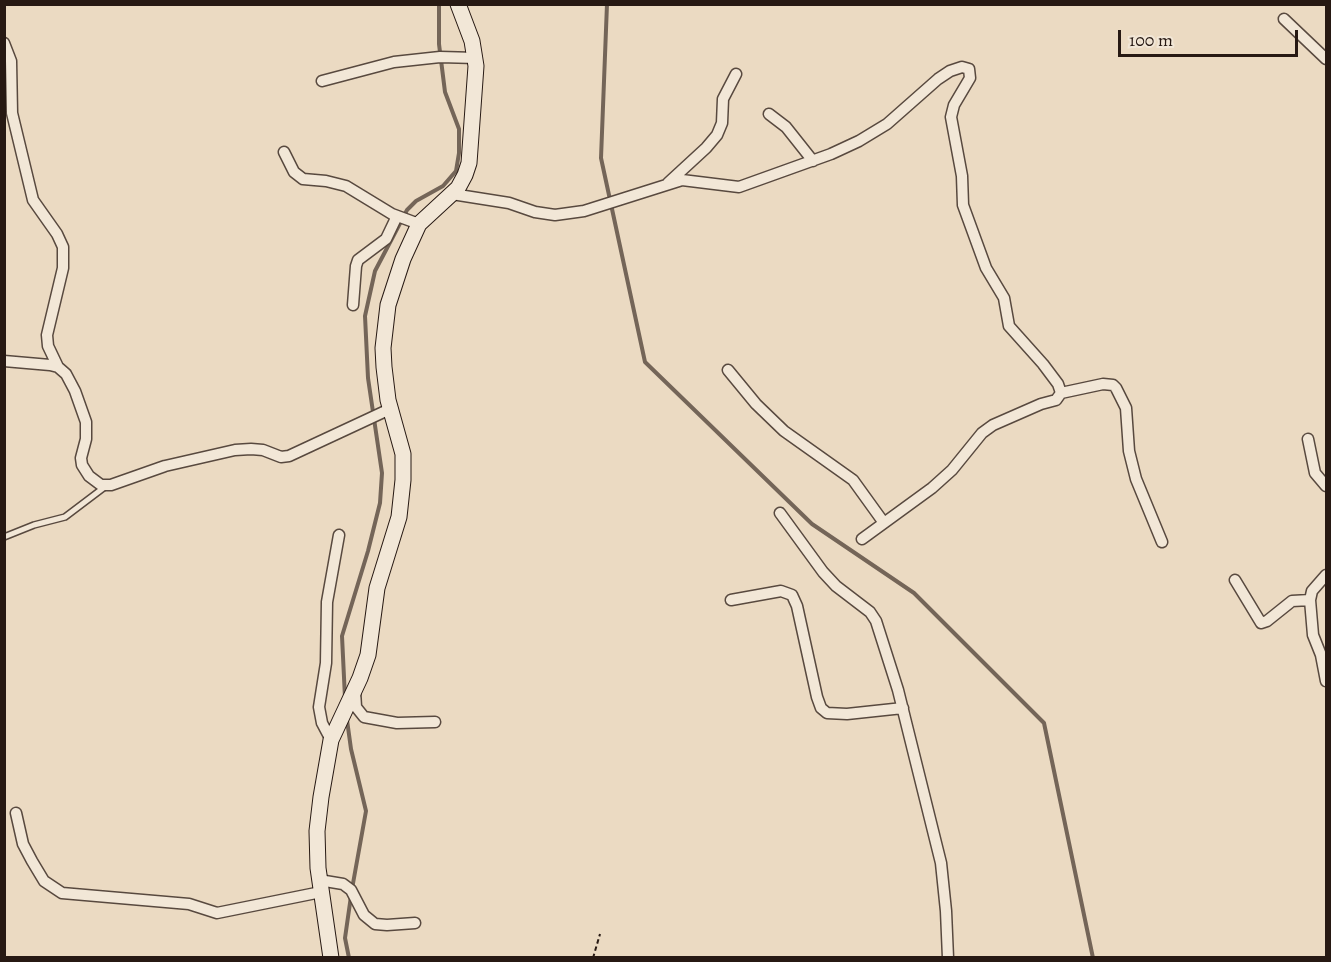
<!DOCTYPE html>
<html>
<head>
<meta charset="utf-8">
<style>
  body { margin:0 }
  #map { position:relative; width:1331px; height:962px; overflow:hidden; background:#ebdac2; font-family:Alegreya,serif }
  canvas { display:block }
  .frame { position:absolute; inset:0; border:6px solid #271913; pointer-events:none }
  .scale { position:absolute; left:1118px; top:30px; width:180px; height:27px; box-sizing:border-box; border:3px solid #271913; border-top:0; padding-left:8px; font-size:18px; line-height:21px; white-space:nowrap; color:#271913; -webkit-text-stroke:4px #f2e7d7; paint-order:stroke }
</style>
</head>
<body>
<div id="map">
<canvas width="1331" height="962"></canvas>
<div class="frame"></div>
<div class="scale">100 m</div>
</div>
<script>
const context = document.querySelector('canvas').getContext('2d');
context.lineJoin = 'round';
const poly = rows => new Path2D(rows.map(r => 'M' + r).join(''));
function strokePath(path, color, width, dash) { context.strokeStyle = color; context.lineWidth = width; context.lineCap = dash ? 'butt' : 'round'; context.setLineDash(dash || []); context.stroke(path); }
const stream = poly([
  [607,4,601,158,645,362,812,524,914,593,1044,723,1093,958],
  [345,698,342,636,368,551,380,503,382,473,368,378,365,316,375,271,407,210,416,201,443,186,456,171,459,153,459,129,445,92,439,44,439,4],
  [347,720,351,749,366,811,352,889],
  [349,958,345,938,351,896]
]);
const path = poly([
  [593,958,600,934]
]);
const lane = poly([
  [4,537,34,525,65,517,106,486]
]);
const street = poly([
  [1284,19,1326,59],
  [4,43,11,61,12,113,33,200,57,234,63,247,63,268,47,335,48,346,58,367],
  [322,81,394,62,440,57,476,58],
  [769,114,786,127,813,161],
  [284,152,294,172,303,179,326,181,346,186,392,214,419,224],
  [668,183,706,148,717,135,722,123,723,99,736,74],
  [452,194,509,203,535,212,555,215,584,211,682,180,739,187,831,154,859,141,887,124,938,79,950,71,962,67,969,69,970,78,954,105,951,117,962,176,963,205,986,268,1004,298,1009,326,1043,364,1058,384,1061,393,1056,400,1041,404,993,425,982,433,952,470,932,488,862,539],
  [353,305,356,266,358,260,386,239,397,216],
  [4,361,50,365,58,367,66,374,75,391,86,422,86,439,81,458,82,465,89,476,101,485,111,485,165,466,235,450,251,449,263,450,281,457,289,456,390,409],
  [728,370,756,404,784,431,853,480,884,523],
  [1061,393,1103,384,1113,385,1116,388,1126,408,1129,451,1136,479,1162,542],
  [1308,439,1315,473,1326,486],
  [780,513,823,572,836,586,870,612,876,621,898,690,941,863,946,911,948,958],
  [1326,575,1312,591,1310,600,1313,635,1321,655,1326,681],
  [1235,580,1261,623,1267,621,1292,601,1310,600],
  [731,600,781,591,792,595,797,606,817,697,821,708,827,713,847,714,903,708],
  [355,691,356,707,364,717,397,723,435,722],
  [331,740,322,723,319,707,326,663,327,602,339,535],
  [16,813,23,844,32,861,44,881,62,893,189,904,217,913,321,892],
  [319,880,343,884,351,890,364,915,375,924,387,925,415,923]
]);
const secondary = poly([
  [331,958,318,868,317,831,321,797,331,740,360,678,368,655,377,588,399,517,403,480,403,454,388,400,384,367,383,348,388,305,403,259,419,224,458,188,465,175,469,163,476,66,472,41,458,4]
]);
strokePath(stream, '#746558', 4);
strokePath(lane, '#58493f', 8);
strokePath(street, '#58493f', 13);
strokePath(secondary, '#271913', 17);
strokePath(path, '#271913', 2, [4.5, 3]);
strokePath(lane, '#f2e7d7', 5);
strokePath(street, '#f2e7d7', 10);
strokePath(secondary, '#f2e7d7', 15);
</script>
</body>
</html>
